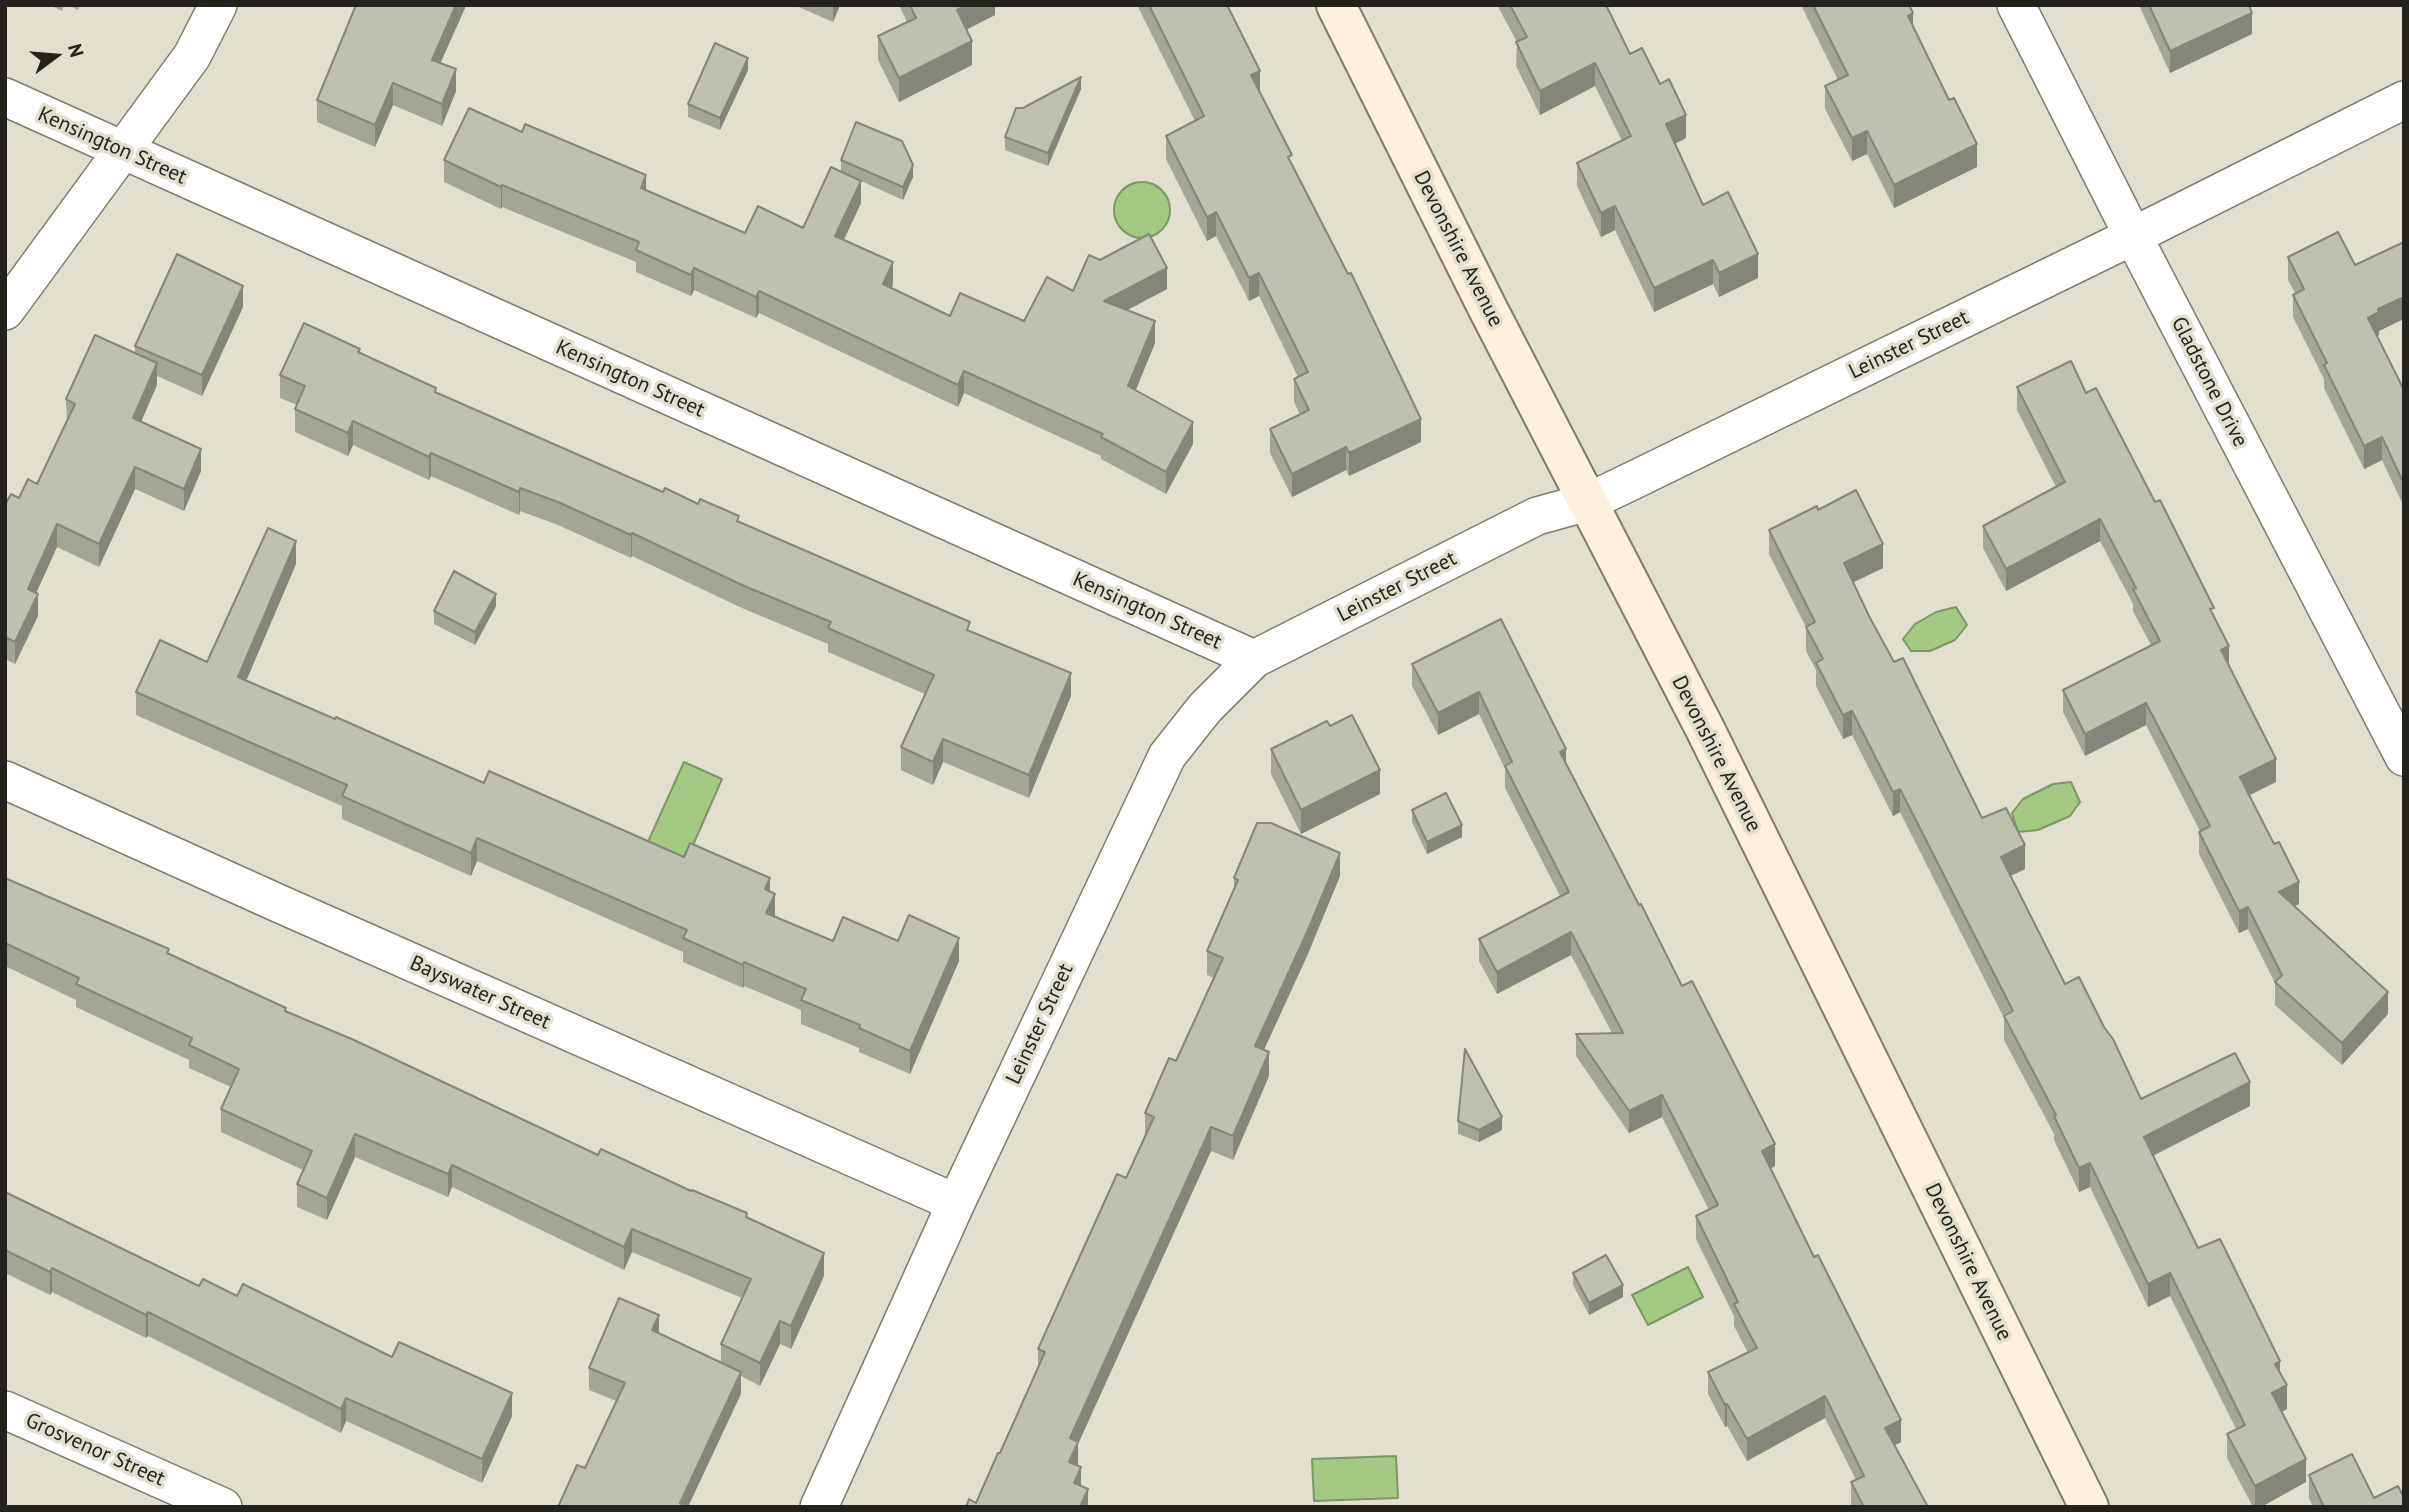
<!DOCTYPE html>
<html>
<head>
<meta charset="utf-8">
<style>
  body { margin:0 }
  #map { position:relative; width:2409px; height:1512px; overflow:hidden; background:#e3dfce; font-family:"PT Sans",sans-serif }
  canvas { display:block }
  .frame { position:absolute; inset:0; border:7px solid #24221c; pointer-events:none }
  .north { position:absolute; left:21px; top:21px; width:70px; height:70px; -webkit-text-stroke:5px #e3dfce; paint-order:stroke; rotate:74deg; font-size:19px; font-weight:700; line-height:28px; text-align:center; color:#24221c }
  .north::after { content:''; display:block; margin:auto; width:24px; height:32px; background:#24221c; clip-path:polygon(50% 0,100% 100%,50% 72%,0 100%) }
</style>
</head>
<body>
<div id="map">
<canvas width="2409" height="1512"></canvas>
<div class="frame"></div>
<div class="north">N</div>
</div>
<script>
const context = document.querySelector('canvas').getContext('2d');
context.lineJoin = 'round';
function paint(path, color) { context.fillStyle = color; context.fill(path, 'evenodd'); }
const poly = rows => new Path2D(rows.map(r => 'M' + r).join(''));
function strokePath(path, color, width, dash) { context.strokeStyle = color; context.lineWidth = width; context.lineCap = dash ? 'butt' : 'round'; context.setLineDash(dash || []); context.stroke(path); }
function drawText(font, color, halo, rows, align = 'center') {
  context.font = font + ' "PT Sans",sans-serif'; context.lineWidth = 7; context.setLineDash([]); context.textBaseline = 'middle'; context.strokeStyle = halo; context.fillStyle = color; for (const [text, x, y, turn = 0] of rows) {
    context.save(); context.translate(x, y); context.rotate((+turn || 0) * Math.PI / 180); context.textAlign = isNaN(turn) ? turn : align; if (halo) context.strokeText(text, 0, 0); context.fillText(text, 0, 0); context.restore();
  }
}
const water = poly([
  '1114 210a28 28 0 1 1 56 0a28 28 0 1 1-56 0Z',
  [1956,607,1967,625,1955,640,1930,651,1911,651,1903,639,1915,624,1936,612,1956,607],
  [684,762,722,779,686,861,647,844,684,762],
  [2071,782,2080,802,2070,816,2038,830,2018,832,2012,813,2023,799,2053,784,2071,782],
  [1688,1267,1703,1297,1648,1325,1632,1295,1688,1267],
  [1396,1456,1398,1498,1314,1501,1312,1459,1396,1456]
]);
const minor = poly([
  [2016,5,2133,236,2404,757],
  [5,97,1254,659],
  [5,311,192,56,218,5],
  [5,780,280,904,956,1203],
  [5,1410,223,1507],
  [819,1507,956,1203,1167,756,1205,708,1254,659,1537,516,1588,502,1634,480,2133,236,2404,100]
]);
const secondary = poly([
  [1336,5,1488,309,1705,729,2089,1507]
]);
const wall = poly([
  [50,5,64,5,62,11],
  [68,5,80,5,78,10],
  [465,5,465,8,440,63,456,91,442,126,393,105,375,147,317,122,317,100],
  [794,5,840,5,833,22],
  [899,5,995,5,995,15,966,30,972,65,899,102,878,60,878,36,907,22],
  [1137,5,1227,5,1260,92,1292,165,1421,442,1349,476,1346,470,1292,497,1270,453,1270,429,1300,415,1294,402,1294,379,1298,377,1259,296,1249,301,1216,236,1207,241,1166,159,1166,136,1195,121],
  [1497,5,1606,5,1630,54,1686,138,1675,144,1703,205,1758,278,1719,297,1713,284,1654,312,1615,230,1601,237,1577,186,1577,163,1622,141,1595,86,1540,115,1516,66,1517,42],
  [1801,5,1909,5,1913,27,1977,167,1894,208,1867,154,1852,161,1825,109,1825,86,1838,80],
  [2139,5,2249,5,2252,34,2170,73],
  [748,70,720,130,688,117,688,104],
  [1081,89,1048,166,1005,150,1005,137,1023,108],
  [444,160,646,190,745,233,803,228,841,171,841,160,913,177,903,200,861,181,861,203,844,240,893,284,892,288,950,316,1024,321,1073,291,1167,289,1128,310,1155,343,1136,390,1193,444,1166,494,1101,459,1101,456,964,393,958,407,759,313,756,318,694,290,691,296,636,272,636,262,502,207,501,209,444,182],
  [2288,257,2379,331,2379,335,2377,336,2404,390,2404,507,2382,460,2364,469,2324,388,2324,379,2293,317,2293,295,2295,293,2288,280],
  [243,307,202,396,157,376,157,385,141,422,201,471,184,511,135,489,99,567,57,547,36,593,38,616,15,664,5,659,5,505,19,498,37,484,67,422,66,399,135,353,135,346],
  [360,353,436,393,663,492,739,522,970,631,1071,696,1029,798,943,762,933,785,901,770,901,747,925,694,828,652,828,644,742,608,632,556,631,558,558,525,520,511,519,515,431,476,429,480,353,445,348,456,295,432,295,409,297,405,280,398,280,375],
  [2017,387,2086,393,2214,617,2229,666,2276,782,2249,795,2299,904,2294,906,2388,1014,2342,1065,2275,1005,2275,983,2248,929,2239,933,2199,854,2199,832,2200,831,2146,725,2085,756,2063,712,2063,690,2151,645,2133,611,2133,604,2100,541,2006,591,1983,548,1983,526,2056,487,2017,410],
  [1818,510,1883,568,1853,582,1869,616,1982,818,2025,869,2011,876,2065,984,2141,1099,2250,1106,2153,1156,2198,1248,2280,1373,2287,1409,2282,1412,2306,1482,2261,1507,2253,1507,2227,1458,2227,1434,2236,1429,2170,1296,2148,1307,2090,1187,2079,1192,2054,1140,2054,1134,2004,1040,2004,1018,1900,812,1893,816,1852,735,1843,739,1816,686,1816,670,1806,651,1806,627,1769,554,1769,530],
  [296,564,246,681,484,783,684,857,770,891,775,917,833,941,898,941,959,961,910,1074,859,1052,859,1048,801,1024,801,1010,744,986,743,988,683,962,683,952,477,861,471,876,342,819,342,806,136,715,136,692,207,662],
  [496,606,475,645,434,624,434,611],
  [1501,619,1566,764,1775,1166,1771,1168,1901,1442,1895,1445,1928,1507,1852,1507,1851,1504,1851,1482,1856,1480,1825,1418,1747,1461,1727,1426,1725,1427,1708,1394,1708,1372,1748,1353,1734,1326,1734,1316,1696,1239,1696,1216,1709,1210,1662,1117,1629,1133,1576,1056,1576,1034,1612,1033,1571,955,1497,994,1479,961,1479,939,1560,896,1505,788,1505,769,1479,714,1438,735,1412,686,1412,664],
  [1330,726,1380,794,1301,834,1271,774,1271,749],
  [1412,810,1462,837,1427,854,1412,822],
  [1340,876,1307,956,1264,1050,1269,1076,1233,1160,1211,1151,1078,1444,1078,1466,1081,1486,1088,1507,976,1503,1000,1453,1038,1367,1038,1349,1126,1178,1145,1136,1145,1113,1176,1061,1214,978,1207,975,1207,951,1234,891,1234,878],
  [5,878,169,954,286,1011,598,1155,747,1218,824,1276,791,1349,780,1344,760,1386,741,1376,741,1394,585,1468,616,1401,589,1390,589,1368,659,1334,721,1363,721,1344,742,1298,632,1252,624,1270,452,1187,448,1197,355,1157,327,1220,297,1207,297,1184,303,1170,221,1132,221,1109,231,1087,189,1068,189,1060,76,1007,76,1000,5,966],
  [1458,1121,1502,1130,1479,1142,1458,1134],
  [5,1192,199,1286,237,1296,512,1416,482,1483,346,1421,341,1433,148,1336,146,1338,52,1292,50,1295,5,1273],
  [1573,1273,1623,1297,1589,1315,1573,1285],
  [2309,1475,2374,1498,2404,1507,2313,1507,2309,1498]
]);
const shadedWall = poly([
  [456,5,465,5,465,8,432,82,432,60],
  [833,5,840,5,833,22],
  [967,5,995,5,995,15,957,34,957,10],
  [1913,13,1913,37,1908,16],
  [2252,13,2252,34,2170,73,2170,51],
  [972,41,972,65,899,102,899,78],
  [748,58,748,70,720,130,720,118],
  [1595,63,1595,86,1540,115,1540,91],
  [456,69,456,91,442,126,442,104],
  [1260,71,1260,94,1251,75],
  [1081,77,1081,89,1048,166,1048,153],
  [393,83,393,105,375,147,375,125],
  [1686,115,1686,138,1666,148,1666,124],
  [1867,131,1867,154,1852,161,1852,138],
  [1977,144,1977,167,1894,208,1894,185],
  [913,165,913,177,903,200,903,187],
  [646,175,646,197,641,188],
  [861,181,861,203,835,258,835,236],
  [502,185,502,207,501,209,501,187],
  [1615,206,1615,230,1601,237,1601,213],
  [1216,212,1216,236,1207,241,1207,217],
  [1758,254,1758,278,1719,297,1719,273],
  [1713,260,1713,284,1654,312,1654,288],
  [893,262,893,284,883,306,883,284],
  [694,268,694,290,691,296,691,275],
  [1167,268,1167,289,1104,322,1104,301],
  [1259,273,1259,296,1249,301,1249,278],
  [243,286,243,307,202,396,202,375],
  [759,291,759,313,756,318,756,297],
  [2404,297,2404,319,2379,331,2379,335,2368,340,2368,318,2378,309],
  [1155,321,1155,343,1128,408,1128,386],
  [157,363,157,385,133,440,133,418],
  [964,371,964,393,958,407,958,385],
  [1421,419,1421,442,1349,476,1349,453],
  [353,421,353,445,348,456,348,433],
  [1193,422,1193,444,1166,494,1166,472],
  [2382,437,2382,460,2364,469,2364,446],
  [1346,447,1346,470,1292,497,1292,474],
  [201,449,201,471,184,511,184,489],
  [431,453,431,476,429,480,429,457],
  [135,467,135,489,99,567,99,544],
  [520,488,520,511,519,515,519,492],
  [2100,519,2100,541,2006,591,2006,569],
  [57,524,57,547,28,611,28,589],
  [632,533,632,556,631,558,631,535],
  [296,541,296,564,238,700,238,677],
  [1883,544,1883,568,1844,587,1844,563],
  [38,594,38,616,15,664,15,642],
  [496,594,496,606,475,645,475,632],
  [2229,646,2229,668,2221,650],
  [1071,673,1071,696,1029,798,1029,775],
  [1479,692,1479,714,1438,735,1438,713],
  [2146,703,2146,725,2085,756,2085,734],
  [1852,711,1852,735,1843,739,1843,715],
  [943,739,943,762,933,785,933,762],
  [1566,749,1566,771,1560,752],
  [2276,759,2276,782,2240,800,2240,777],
  [1380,770,1380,794,1301,834,1301,810],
  [1900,789,1900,812,1893,816,1893,792],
  [1462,825,1462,837,1427,854,1427,842],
  [477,838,477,861,471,876,471,853],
  [2025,845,2025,869,2001,880,2001,857],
  [1340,853,1340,876,1307,956,1255,1069,1255,1046],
  [770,878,770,901,765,889],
  [2299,882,2299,904,2279,914,2279,892],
  [775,894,775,917,766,913],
  [2248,907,2248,929,2239,933,2239,911],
  [1571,932,1571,955,1497,994,1497,972],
  [959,938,959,961,910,1074,910,1051],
  [744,962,744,986,743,988,743,965],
  [2388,992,2388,1014,2342,1065,2342,1043],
  [1269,1052,1269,1076,1233,1160,1233,1136],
  [2250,1082,2250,1106,2144,1160,2144,1137],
  [1662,1095,1662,1117,1629,1133,1629,1111],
  [1502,1117,1502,1130,1479,1142,1479,1130],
  [1211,1127,1211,1151,1078,1444,1078,1466,1069,1486,1070,1438],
  [355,1134,355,1157,327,1220,327,1198],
  [1775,1144,1775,1166,1762,1173,1762,1151],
  [2090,1163,2090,1187,2079,1192,2079,1168],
  [452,1165,452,1187,448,1197,448,1174],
  [632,1229,632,1252,624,1270,624,1247],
  [824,1253,824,1276,791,1349,791,1326],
  [52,1268,52,1292,50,1295,50,1272],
  [2170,1273,2170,1296,2148,1307,2148,1284],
  [1623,1285,1623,1297,1589,1315,1589,1303],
  [148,1312,148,1336,146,1338,146,1315],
  [659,1315,659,1337,652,1330],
  [780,1321,780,1344,760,1386,760,1363],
  [2280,1361,2280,1385,2275,1364],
  [741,1372,741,1394,688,1507,680,1507,680,1503],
  [2287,1385,2287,1409,2272,1417,2272,1393],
  [512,1393,512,1416,482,1483,482,1459],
  [1825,1396,1825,1418,1747,1461,1747,1439],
  [346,1398,346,1421,341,1433,341,1409],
  [1727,1404,1727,1426,1725,1427,1725,1405],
  [1901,1420,1901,1442,1885,1450,1885,1428],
  [2306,1459,2306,1482,2261,1507,2255,1507,2255,1486],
  [1081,1467,1081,1491,1074,1483],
  [1088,1489,1088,1507,1080,1507]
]);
const building = poly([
  [356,5,456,5,432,60,456,69,442,104,393,83,375,125,317,100,356,5],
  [910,5,967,5,957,10,972,41,899,78,878,36,916,18,910,5],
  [1149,5,1227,5,1260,71,1251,75,1292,155,1288,157,1348,274,1351,273,1421,419,1349,453,1346,447,1292,474,1270,429,1309,410,1294,379,1308,372,1259,273,1249,278,1216,212,1207,217,1166,136,1204,116,1149,5],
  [1510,5,1606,5,1630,54,1642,48,1660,84,1669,79,1686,115,1666,124,1703,205,1728,192,1758,254,1719,273,1713,260,1654,288,1615,206,1601,213,1577,163,1631,136,1595,63,1540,91,1516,42,1527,37,1510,5],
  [1813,5,1909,5,1913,13,1908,16,1949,100,1954,98,1977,144,1894,185,1867,131,1852,138,1825,86,1848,75,1813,5],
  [2149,5,2249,5,2252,13,2170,51,2149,5],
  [715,43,748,58,720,118,688,104,715,43],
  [1081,77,1048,153,1005,137,1016,108,1023,108,1081,77],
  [469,108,522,132,525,124,646,175,641,188,745,233,758,206,803,228,831,167,861,181,835,236,893,262,883,284,950,316,960,293,1024,321,1047,277,1073,291,1089,255,1100,260,1149,234,1167,268,1104,301,1155,321,1128,386,1193,422,1166,472,1101,437,1103,434,964,371,958,385,759,291,756,297,694,268,691,275,636,250,639,242,502,185,501,187,444,160,469,108],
  [856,122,902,141,913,165,903,187,841,160,856,122],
  [2338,232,2355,265,2404,242,2404,297,2378,309,2379,312,2368,318,2404,390,2404,484,2382,437,2364,446,2324,365,2327,363,2293,295,2304,289,2288,257,2338,232],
  [177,254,243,286,202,375,135,346,177,254],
  [304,323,360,349,358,352,436,388,435,392,663,492,665,488,698,504,700,499,739,516,737,521,970,622,967,630,1071,673,1029,775,943,739,933,762,901,747,934,675,828,628,831,622,742,585,632,533,631,535,558,502,520,488,519,492,431,453,429,457,353,421,348,433,295,409,305,386,280,375,304,323],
  [95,335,157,363,133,418,201,449,184,489,135,467,99,544,57,524,28,589,38,594,15,642,5,637,5,505,11,494,19,498,28,479,37,484,75,404,66,399,95,335],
  [2071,361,2086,393,2096,388,2155,502,2160,500,2214,608,2210,609,2229,646,2221,650,2276,759,2240,777,2274,844,2279,842,2299,882,2279,892,2388,992,2342,1043,2275,982,2282,975,2248,907,2239,911,2199,832,2210,826,2146,703,2085,734,2063,690,2160,641,2133,589,2136,588,2100,519,2006,569,1983,526,2065,482,2017,387,2071,361],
  [1856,490,1883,544,1844,563,1869,616,1894,662,1903,658,1982,818,2006,808,2025,845,2001,857,2065,984,2079,977,2104,1027,2113,1039,2141,1099,2235,1053,2250,1082,2144,1137,2198,1248,2220,1239,2280,1361,2275,1364,2287,1385,2272,1393,2306,1459,2255,1486,2227,1434,2245,1425,2170,1273,2148,1284,2090,1163,2079,1168,2054,1116,2056,1115,2004,1016,2013,1011,1900,789,1893,792,1852,711,1843,715,1816,663,1823,659,1806,627,1815,622,1769,530,1817,506,1818,510,1856,490],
  [268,528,296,541,238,677,335,719,336,717,484,783,489,771,684,857,690,843,770,878,765,889,775,894,766,913,833,941,843,917,898,941,909,915,959,938,910,1051,859,1028,860,1025,801,1000,806,989,744,962,743,965,683,938,687,930,477,838,471,853,342,796,347,785,136,692,160,640,207,662,268,528],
  [454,571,496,594,475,632,434,611,454,571],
  [1501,619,1566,749,1560,752,1639,905,1641,904,1682,986,1692,981,1775,1144,1762,1151,1814,1257,1818,1255,1901,1420,1885,1428,1928,1507,1864,1507,1851,1482,1864,1476,1825,1396,1747,1439,1727,1404,1725,1405,1708,1372,1757,1348,1734,1304,1738,1302,1696,1216,1718,1205,1662,1095,1629,1111,1576,1034,1623,1033,1571,932,1497,972,1479,939,1569,892,1505,766,1512,762,1479,692,1438,713,1412,664,1501,619],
  [1352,715,1380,770,1301,810,1271,749,1327,721,1330,726,1352,715],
  [1446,793,1462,825,1427,842,1412,810,1446,793],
  [1257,823,1271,823,1340,853,1307,932,1255,1046,1269,1052,1233,1136,1211,1127,1070,1438,1078,1442,1069,1462,1081,1467,1074,1483,1088,1489,1080,1507,966,1507,969,1499,976,1503,998,1453,1000,1453,1045,1352,1038,1349,1117,1174,1126,1178,1154,1117,1145,1113,1169,1058,1176,1061,1223,958,1207,951,1238,880,1234,878,1257,823],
  [5,878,169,949,167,953,286,1008,285,1011,354,1040,598,1155,601,1149,691,1191,692,1190,747,1213,746,1217,824,1253,791,1326,780,1321,760,1363,721,1344,751,1279,632,1229,624,1247,452,1165,448,1174,355,1134,327,1198,297,1184,312,1151,221,1109,239,1069,189,1045,192,1038,76,984,79,978,5,943,5,878],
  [1465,1049,1502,1117,1479,1130,1458,1121,1465,1049],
  [5,1192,199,1286,203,1279,237,1296,243,1284,392,1357,399,1342,512,1393,482,1459,346,1398,341,1409,148,1312,146,1315,52,1268,50,1272,5,1250,5,1192],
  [1606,1255,1623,1285,1589,1303,1573,1273,1606,1255],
  [619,1298,659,1315,652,1330,741,1372,680,1503,683,1505,683,1507,558,1507,577,1465,585,1468,625,1383,589,1368,619,1298],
  [2352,1454,2374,1498,2398,1486,2404,1498,2404,1507,2324,1507,2309,1475,2352,1454]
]);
const streetNames = [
  ["Kensington Street",112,146,24],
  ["Devonshire Avenue",1458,249,63],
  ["Leinster Street",1909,345,-26],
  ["Kensington Street",630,379,24],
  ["Gladstone Drive",2209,382,63],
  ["Leinster Street",1397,587,-27],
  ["Kensington Street",1147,611,24],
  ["Devonshire Avenue",1716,754,63],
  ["Bayswater Street",480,993,24],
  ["Leinster Street",1040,1024,-65],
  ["Devonshire Avenue",1968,1262,64],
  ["Grosvenor Street",95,1450,24]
];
paint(water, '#a3c982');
strokePath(water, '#7d9763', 2);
strokePath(minor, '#807c6d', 40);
strokePath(secondary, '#807c6d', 42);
strokePath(minor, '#fff', 37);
strokePath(secondary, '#fdf0de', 38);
paint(wall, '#a3a597');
paint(shadedWall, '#85867b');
paint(building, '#bec0b0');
strokePath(building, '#85867b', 2);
drawText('21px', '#24221c', '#e3dfce', streetNames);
</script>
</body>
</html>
